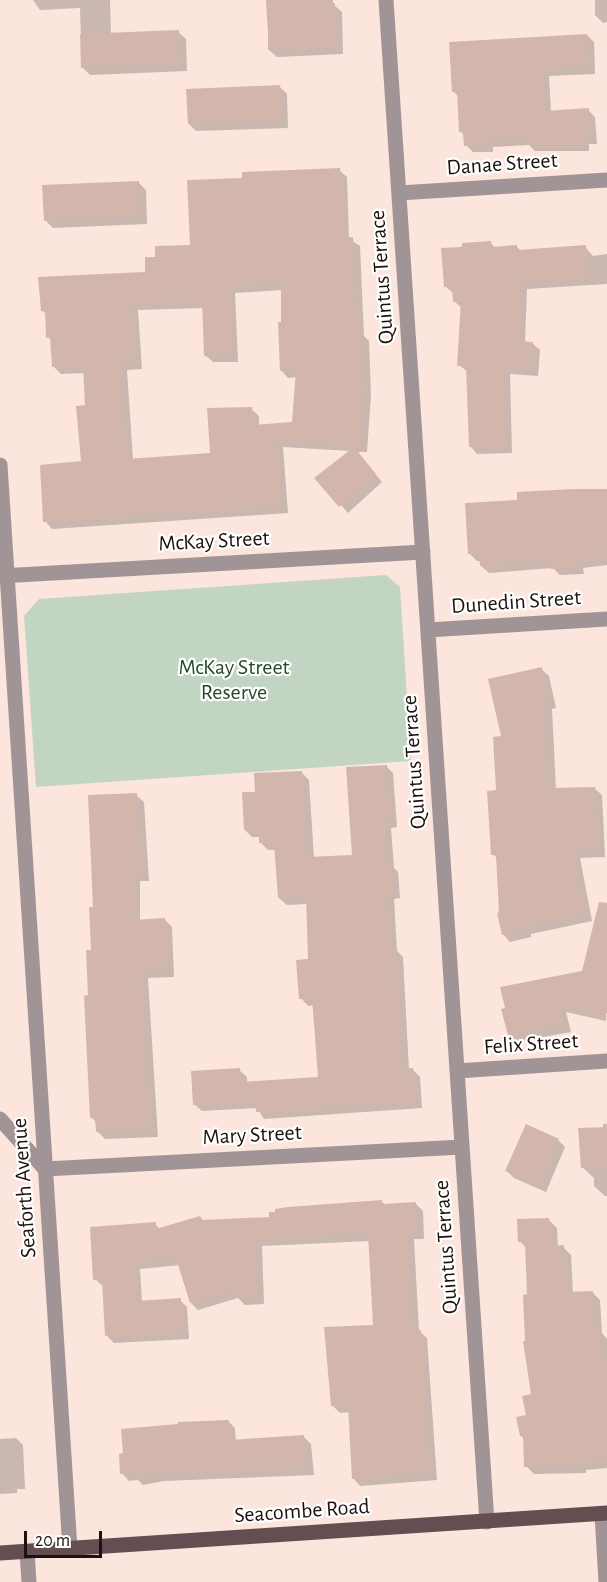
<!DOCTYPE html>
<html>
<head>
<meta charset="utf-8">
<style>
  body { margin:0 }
  #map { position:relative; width:607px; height:1582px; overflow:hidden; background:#fce5dc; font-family:"Alegreya Sans",sans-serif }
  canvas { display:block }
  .scale { position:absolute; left:24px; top:1531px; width:78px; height:27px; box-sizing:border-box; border:3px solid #1c120e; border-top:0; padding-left:8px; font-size:18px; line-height:21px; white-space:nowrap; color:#1c120e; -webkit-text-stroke:4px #fff; paint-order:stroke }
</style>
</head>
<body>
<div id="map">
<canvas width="607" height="1582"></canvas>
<div class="scale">20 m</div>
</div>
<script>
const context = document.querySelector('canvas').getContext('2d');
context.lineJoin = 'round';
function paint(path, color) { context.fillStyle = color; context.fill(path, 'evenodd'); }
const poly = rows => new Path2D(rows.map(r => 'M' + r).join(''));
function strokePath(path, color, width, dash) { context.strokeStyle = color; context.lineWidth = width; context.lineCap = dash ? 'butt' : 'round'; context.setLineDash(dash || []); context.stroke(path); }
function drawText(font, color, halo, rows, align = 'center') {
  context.font = font + ' "Alegreya Sans",sans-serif'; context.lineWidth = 4.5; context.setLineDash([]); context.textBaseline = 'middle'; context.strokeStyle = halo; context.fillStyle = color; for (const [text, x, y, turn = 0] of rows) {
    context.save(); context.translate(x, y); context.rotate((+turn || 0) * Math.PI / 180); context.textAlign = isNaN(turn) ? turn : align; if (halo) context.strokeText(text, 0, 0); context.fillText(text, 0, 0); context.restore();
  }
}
const green = poly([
  [386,575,400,587,411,761,36,787,24,616,39,599]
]);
const shadow = poly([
  [33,0,110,0,111,34,178,32,186,39,187,71,90,75,82,67,80,8,40,10],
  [266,0,333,0,333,4,342,12,343,54,277,57,269,50],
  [595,0,607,0,607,22,603,23,595,15],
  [587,35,594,42,595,74,549,76,551,112,588,110,595,117,597,144,589,144,589,151,535,151,529,145,493,147,493,152,473,152,466,145,465,136,461,132,459,97,453,91],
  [280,87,287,94,288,128,196,131,189,124],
  [339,170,347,177,349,239,360,246,364,336,369,341,371,394,367,452,357,452,382,482,348,513,317,478,351,451,283,447,288,513,52,529,45,521,83,462,87,407,85,373,61,374,54,367,52,341,48,337,47,315,42,310,147,273,157,259,191,246,244,179],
  [283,290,281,370,288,378,297,377,293,423,259,426,259,416,251,409,212,454,133,460,127,370,142,369,138,310,204,308,205,355,213,362,238,362,235,293],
  [138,182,146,190,147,224,53,228,45,220],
  [490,242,495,248,516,246,521,251,585,247,593,256,607,254,607,284,527,289,525,343,532,343,540,350,538,376,510,374,512,453,477,454,470,446,468,372,459,365,462,308,454,301,454,294,445,286,464,248],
  [607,490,607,565,583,568,584,574,560,575,553,568,489,573,481,566,481,561,477,561,470,554,519,501],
  [541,669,549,676,556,708,552,709,556,790,594,788,602,795,605,857,580,858,592,921,531,934,531,937,510,942,503,934,498,859,493,854,503,738],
  [386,766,393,773,397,827,391,828,394,868,398,872,400,898,394,899,397,951,403,957,409,1070,413,1070,420,1077,422,1108,264,1119,257,1108,202,1111,194,1104,239,1070,247,1077,247,1083,319,1078,314,1005,308,1006,301,998,310,960,307,904,287,905,279,898,276,850,268,850,261,843,261,837,252,837,245,830,256,793,302,773,309,780,314,858,354,856],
  [136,795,144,802,149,881,140,881,140,921,164,919,172,927,174,977,148,978,158,1137,105,1139,97,1131,97,1123,91,1117,89,997,95,909],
  [607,939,606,1021,566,1012,571,1032,516,1042,509,1034,584,972],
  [603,1124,607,1124,607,1196,605,1196,594,1186,594,1178,582,1167,603,1128],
  [558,1140,565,1147,546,1192,514,1178,507,1171],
  [381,1201,385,1205,415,1203,423,1211,424,1239,414,1239,419,1331,427,1338,437,1480,360,1486,353,1478,350,1412,340,1413,333,1406,375,1326,370,1241,262,1246,264,1304,245,1305,238,1298,198,1310,191,1303,180,1265,140,1269,142,1302,180,1300,187,1307,189,1339,114,1343,106,1335,104,1287,95,1279,155,1224,160,1229,200,1217,204,1221,270,1218],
  [549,1220,557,1228,558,1247,563,1247,571,1255,573,1293,592,1292,600,1300,602,1333,607,1339,607,1468,586,1470,586,1473,534,1474,526,1466,525,1439,521,1436,533,1395,527,1342,529,1296,526,1248,520,1241],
  [228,1421,235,1428,236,1442,304,1437,311,1444,314,1475,164,1481,143,1485,138,1480,129,1481,122,1473],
  [16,1438,23,1445,25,1489,17,1489,17,1493,0,1494,0,1439]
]);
const building = poly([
  [268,0,327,0,327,3,335,3,336,48,268,50],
  [179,30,180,64,81,68,80,34],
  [587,34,589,67,543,69,545,111,589,108,590,137,582,137,582,145,526,145,526,139,486,140,486,145,464,146,463,132,459,132,457,91,452,92,449,42],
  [280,85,282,121,188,124,186,89],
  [340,168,343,238,353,237,358,333,362,333,364,386,360,446,276,440,281,506,43,522,40,465,81,461,76,406,85,405,83,366,52,367,50,337,46,338,45,311,41,311,38,277,145,272,145,257,155,257,155,246,190,245,187,180,242,178,242,172],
  [281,282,281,322,278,322,280,371,296,370,292,422,253,425,252,407,207,408,210,453,127,459,120,363,135,362,131,303,202,301,204,356,231,355,229,286],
  [139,181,140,217,44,221,42,185],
  [491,241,491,247,517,245,517,250,586,245,588,278,521,282,518,341,533,342,532,369,503,368,505,446,469,447,466,366,457,366,461,301,453,302,452,287,444,287,441,248,462,247,462,243],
  [354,447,376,474,339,507,314,478],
  [572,489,607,489,607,558,585,558,585,561,577,561,577,567,551,569,551,561,480,566,479,554,468,554,465,503,517,500,517,492],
  [542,667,549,700,545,701,549,788,595,787,598,850,574,851,585,913,524,927,525,930,502,935,497,913,499,912,496,855,491,855,487,791,496,790,493,737,501,736,488,679],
  [387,765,390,821,385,821,387,863,391,863,393,892,387,892,390,949,396,948,402,1069,413,1068,416,1102,256,1112,255,1101,193,1105,191,1071,240,1068,241,1082,318,1077,312,998,299,999,296,960,308,959,306,897,278,898,274,843,259,843,259,830,244,830,242,792,255,792,254,773,302,771,307,857,352,855,346,767],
  [137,793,143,874,133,874,133,920,165,918,168,970,141,971,151,1130,96,1132,95,1117,90,1118,84,996,88,995,86,950,91,950,89,907,93,907,88,795],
  [599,902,607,903,607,1013,599,1012,599,1015,560,1005,564,1025,508,1035,501,1009,505,1008,500,987,582,971],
  [526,1124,559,1139,539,1186,505,1171],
  [607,1127,607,1167,581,1168,578,1128],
  [382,1200,382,1204,416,1202,417,1232,407,1232,413,1330,421,1330,430,1473,352,1479,348,1405,331,1406,324,1327,373,1325,368,1234,255,1239,258,1297,236,1298,236,1290,190,1303,176,1258,133,1262,136,1301,181,1298,182,1332,105,1336,102,1280,93,1280,90,1227,156,1222,156,1229,200,1216,202,1220,269,1217,269,1212,275,1212,275,1209,288,1207],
  [549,1218,550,1246,564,1245,566,1292,593,1291,595,1329,599,1328,607,1371,607,1459,579,1462,579,1465,524,1467,523,1436,520,1436,516,1417,526,1415,522,1396,531,1394,523,1341,525,1341,523,1295,527,1294,525,1242,518,1242,517,1219],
  [229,1420,230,1440,304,1435,307,1468,156,1474,134,1478,133,1473,120,1474,119,1454,123,1453,121,1429,178,1424,178,1422]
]);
const minor = poly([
  [386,0,487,1522],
  [399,193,607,180],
  [0,465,70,1549],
  [0,576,423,552],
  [428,630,607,619],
  [457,1071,607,1061],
  [0,1119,45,1169,462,1147],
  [602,1514,606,1582],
  [27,1552,29,1582]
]);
const major = poly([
  [0,1553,607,1513]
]);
const streetNames = [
  ["Danae Street",502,164,-4],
  ["Quintus Terrace",382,277,-94],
  ["McKay Street",214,541,-3],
  ["Dunedin Street",516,602,-4],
  ["Quintus Terrace",414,762,-94],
  ["Felix Street",531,1044,-4],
  ["Mary Street",252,1135,-3],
  ["Seaforth Avenue",24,1188,-94],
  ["Quintus Terrace",446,1247,-94],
  ["Seacombe Road",302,1511,-4]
];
const parkNames = [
  ["McKay Street",234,667],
  ["Reserve",234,692]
];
paint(green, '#c2d5c3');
paint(shadow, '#0003');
paint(building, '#d2b6ac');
strokePath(minor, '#a19496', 15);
strokePath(major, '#644e51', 15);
drawText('22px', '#1c120e', '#fff', streetNames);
drawText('22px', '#264a29', '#fff', parkNames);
</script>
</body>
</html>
